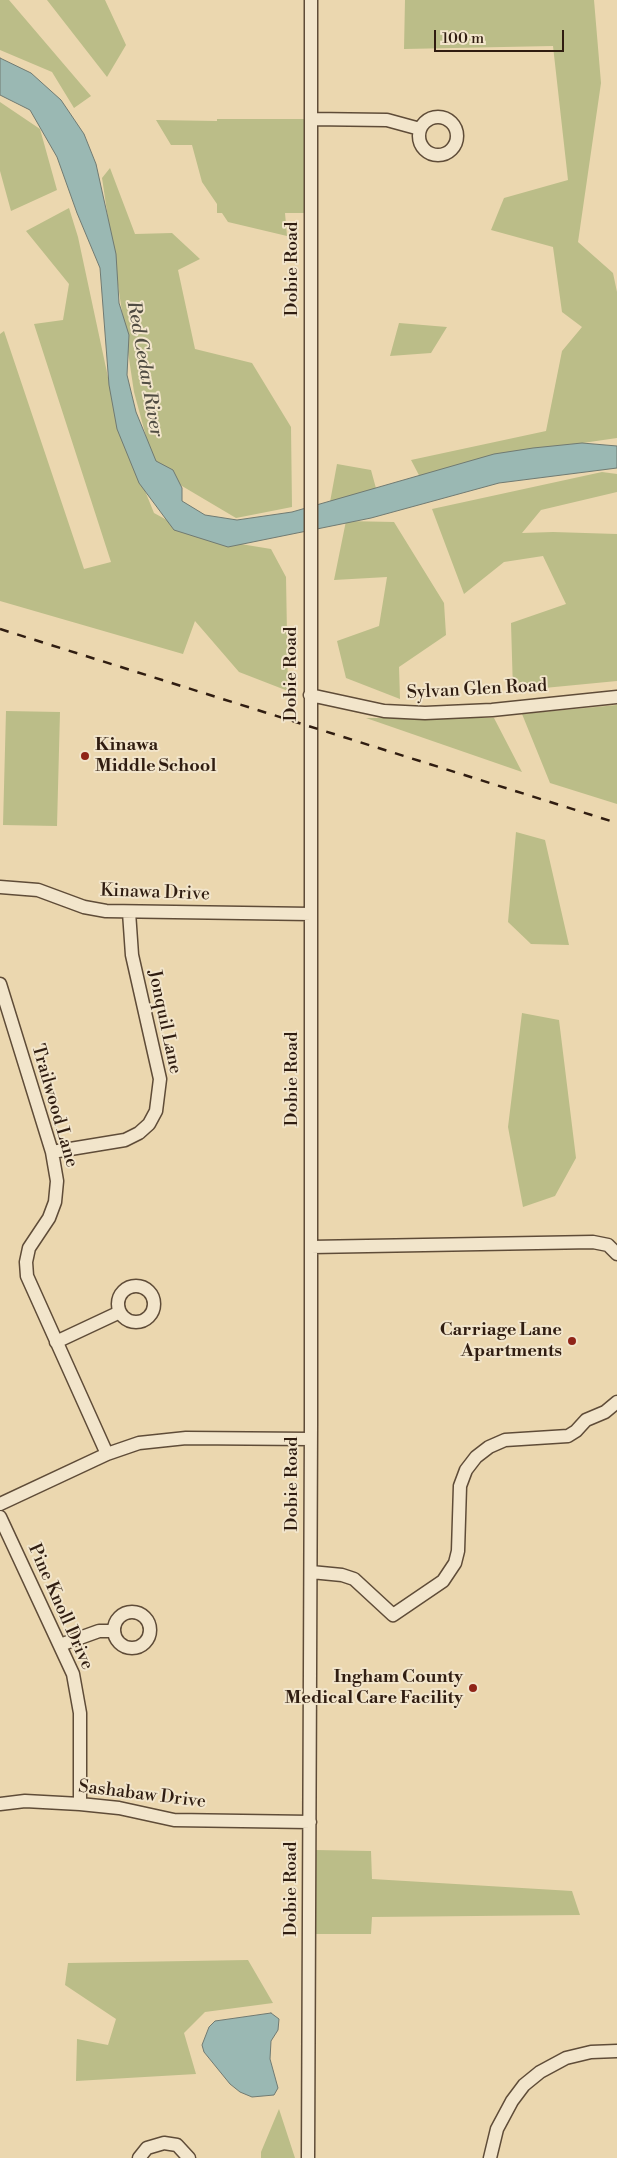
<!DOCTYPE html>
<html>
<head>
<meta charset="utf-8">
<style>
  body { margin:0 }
  #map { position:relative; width:617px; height:2158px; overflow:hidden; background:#ebd7af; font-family:"Libre Bodoni",serif }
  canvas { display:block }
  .scale { position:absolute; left:434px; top:30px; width:130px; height:22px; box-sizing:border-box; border:2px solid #301d11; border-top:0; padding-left:6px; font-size:15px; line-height:18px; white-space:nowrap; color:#301d11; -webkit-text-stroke:4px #f2e5cb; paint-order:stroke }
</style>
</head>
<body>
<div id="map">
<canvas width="617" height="2158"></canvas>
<div class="scale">100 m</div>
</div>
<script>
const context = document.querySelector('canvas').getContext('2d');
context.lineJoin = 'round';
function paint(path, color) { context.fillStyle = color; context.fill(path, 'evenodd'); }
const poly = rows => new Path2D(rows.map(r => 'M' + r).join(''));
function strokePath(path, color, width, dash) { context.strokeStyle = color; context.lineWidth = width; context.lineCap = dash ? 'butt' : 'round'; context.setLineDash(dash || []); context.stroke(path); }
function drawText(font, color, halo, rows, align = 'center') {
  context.font = font + ' "Libre Bodoni",serif'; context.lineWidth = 4; context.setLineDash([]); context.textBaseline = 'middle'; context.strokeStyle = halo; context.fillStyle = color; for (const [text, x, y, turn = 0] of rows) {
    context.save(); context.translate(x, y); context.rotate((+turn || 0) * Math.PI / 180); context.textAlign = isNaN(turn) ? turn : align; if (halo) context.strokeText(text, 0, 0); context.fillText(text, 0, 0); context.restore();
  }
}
const green = poly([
  [0,0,9,0,91,96,74,108,52,72,0,50],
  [47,0,105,0,126,45,107,77],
  [405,0,594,0,601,83,578,242,613,273,617,292,617,438,507,454,421,479,411,460,546,431,562,351,582,327,562,312,553,247,491,230,504,198,568,180,553,46,404,49],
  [0,102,40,129,57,190,11,211,0,171],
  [217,119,306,119,305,213,285,213,287,236,228,222,222,213,217,213,217,204,202,182,192,145,171,145,156,120,217,121],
  [110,168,135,234,172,233,200,259,178,270,195,349,252,363,291,427,292,507,236,518,155,470,134,392,102,178],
  [69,208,78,237,118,424,154,513,198,537,271,549,286,577,288,691,239,672,195,621,183,654,0,601,0,334,4,331,84,569,111,562,34,324,63,320,69,284,26,231],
  [399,323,447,327,431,353,390,356],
  [337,464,371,470,377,492,330,502],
  [602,472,617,474,617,492,541,510,522,533,553,532,617,534,617,681,513,691,511,623,566,604,543,556,504,562,464,594,432,509],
  [346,521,394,522,444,603,446,635,399,667,400,699,346,678,337,641,379,626,387,577,334,580],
  [617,705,617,804,550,783,522,714],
  [6,711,60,712,57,826,3,825],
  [366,718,494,718,522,772],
  [516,832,545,840,569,945,531,944,508,922],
  [522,1013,559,1020,576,1158,555,1196,523,1207,508,1127],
  [315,1850,371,1851,372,1879,572,1891,580,1915,372,1917,371,1934,314,1934],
  [248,1960,273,2003,205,2012,184,2033,196,2074,76,2081,77,2039,108,2045,116,2019,65,1985,68,1963],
  [279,2109,295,2158,261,2158,261,2152]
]);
const water = poly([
  [0,58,31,73,61,100,84,134,96,164,116,254,119,303,129,335,127,375,136,412,156,461,173,470,182,488,182,501,205,515,237,520,292,512,494,454,533,448,582,443,617,446,617,468,499,483,371,518,228,547,174,530,139,483,117,429,109,385,100,268,77,213,57,157,30,110,0,95,0,58],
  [271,2013,279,2019,278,2030,271,2041,270,2059,278,2088,274,2095,252,2097,240,2092,230,2084,204,2052,202,2045,209,2027,215,2021,271,2013]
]);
const minor = poly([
  '419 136a19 19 0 1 1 38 0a19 19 0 1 1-38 0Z',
  [311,119,387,120,420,129],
  [310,695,384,711,425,713,492,710,617,697],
  [0,887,38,890,84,907,106,911,311,914],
  [0,984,52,1152,57,1181,55,1202,49,1218,29,1248,26,1262,27,1276,107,1454],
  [52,1152,125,1140,139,1133,149,1124,156,1111,160,1079,132,955,129,912],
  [311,1247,593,1242,608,1245,617,1254],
  '118 1304a18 18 0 1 1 36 0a18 18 0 1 1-36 0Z',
  [56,1342,120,1312],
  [0,1504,107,1454,139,1443,186,1438,311,1439],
  [0,1517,73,1674,80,1713,80,1804],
  [311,1572,342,1575,354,1579,393,1615,443,1581,455,1563,458,1551,460,1486,466,1470,476,1457,489,1447,505,1440,568,1436,576,1431,586,1420,605,1412,617,1402],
  '114 1630a18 18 0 1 1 36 0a18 18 0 1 1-36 0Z',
  [60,1645,99,1631,114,1631],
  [0,1804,25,1801,80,1804,119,1808,174,1820,310,1822],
  [139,2158,147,2148,164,2143,177,2145,189,2158],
  [308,2158,311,1426,311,0],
  [490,2158,497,2129,512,2101,524,2085,540,2072,566,2058,591,2052,617,2051]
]);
const rail = poly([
  [0,629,617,823]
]);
const markers = [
  [85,756,5,"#8f2418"],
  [572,1341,5,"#8f2418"],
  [473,1688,5,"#8f2418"]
];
const streetNames = [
  ["Dobie Road",293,269,-90],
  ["Dobie Road",292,674,-90],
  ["Sylvan Glen Road",477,690,-3],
  ["Kinawa Drive",155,893,2],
  ["Jonquil Lane",164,1022,78],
  ["Dobie Road",293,1079,-90],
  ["Trailwood Lane",54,1106,74],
  ["Dobie Road",293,1484,-90],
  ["Pine Knoll Drive",60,1607,66],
  ["Sashabaw Drive",142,1795,7],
  ["Dobie Road",292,1889,-90]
];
const poiNames = [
  ["Kinawa",95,746,"left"],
  ["Middle School",95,767,"left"],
  ["Carriage Lane",562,1331],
  ["Apartments",562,1352],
  ["Ingham County",463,1678],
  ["Medical Care Facility",463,1699]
];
const waterNames = [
  ["Red Cedar River",144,369,80]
];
paint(green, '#bbbd88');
paint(water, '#9ab8b3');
strokePath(water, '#707a72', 1);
strokePath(minor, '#5f4c38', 15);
strokePath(minor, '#f2e5cb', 12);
strokePath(rail, '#301d11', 2.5, [9, 9]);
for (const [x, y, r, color] of markers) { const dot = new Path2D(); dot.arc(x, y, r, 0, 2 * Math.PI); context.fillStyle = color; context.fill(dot); strokePath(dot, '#f2e5cb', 2); }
drawText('18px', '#301d11', '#f2e5cb', streetNames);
drawText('bold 18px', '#301d11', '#f2e5cb', poiNames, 'right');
drawText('italic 19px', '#504c42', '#f2e5cb', waterNames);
</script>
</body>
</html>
